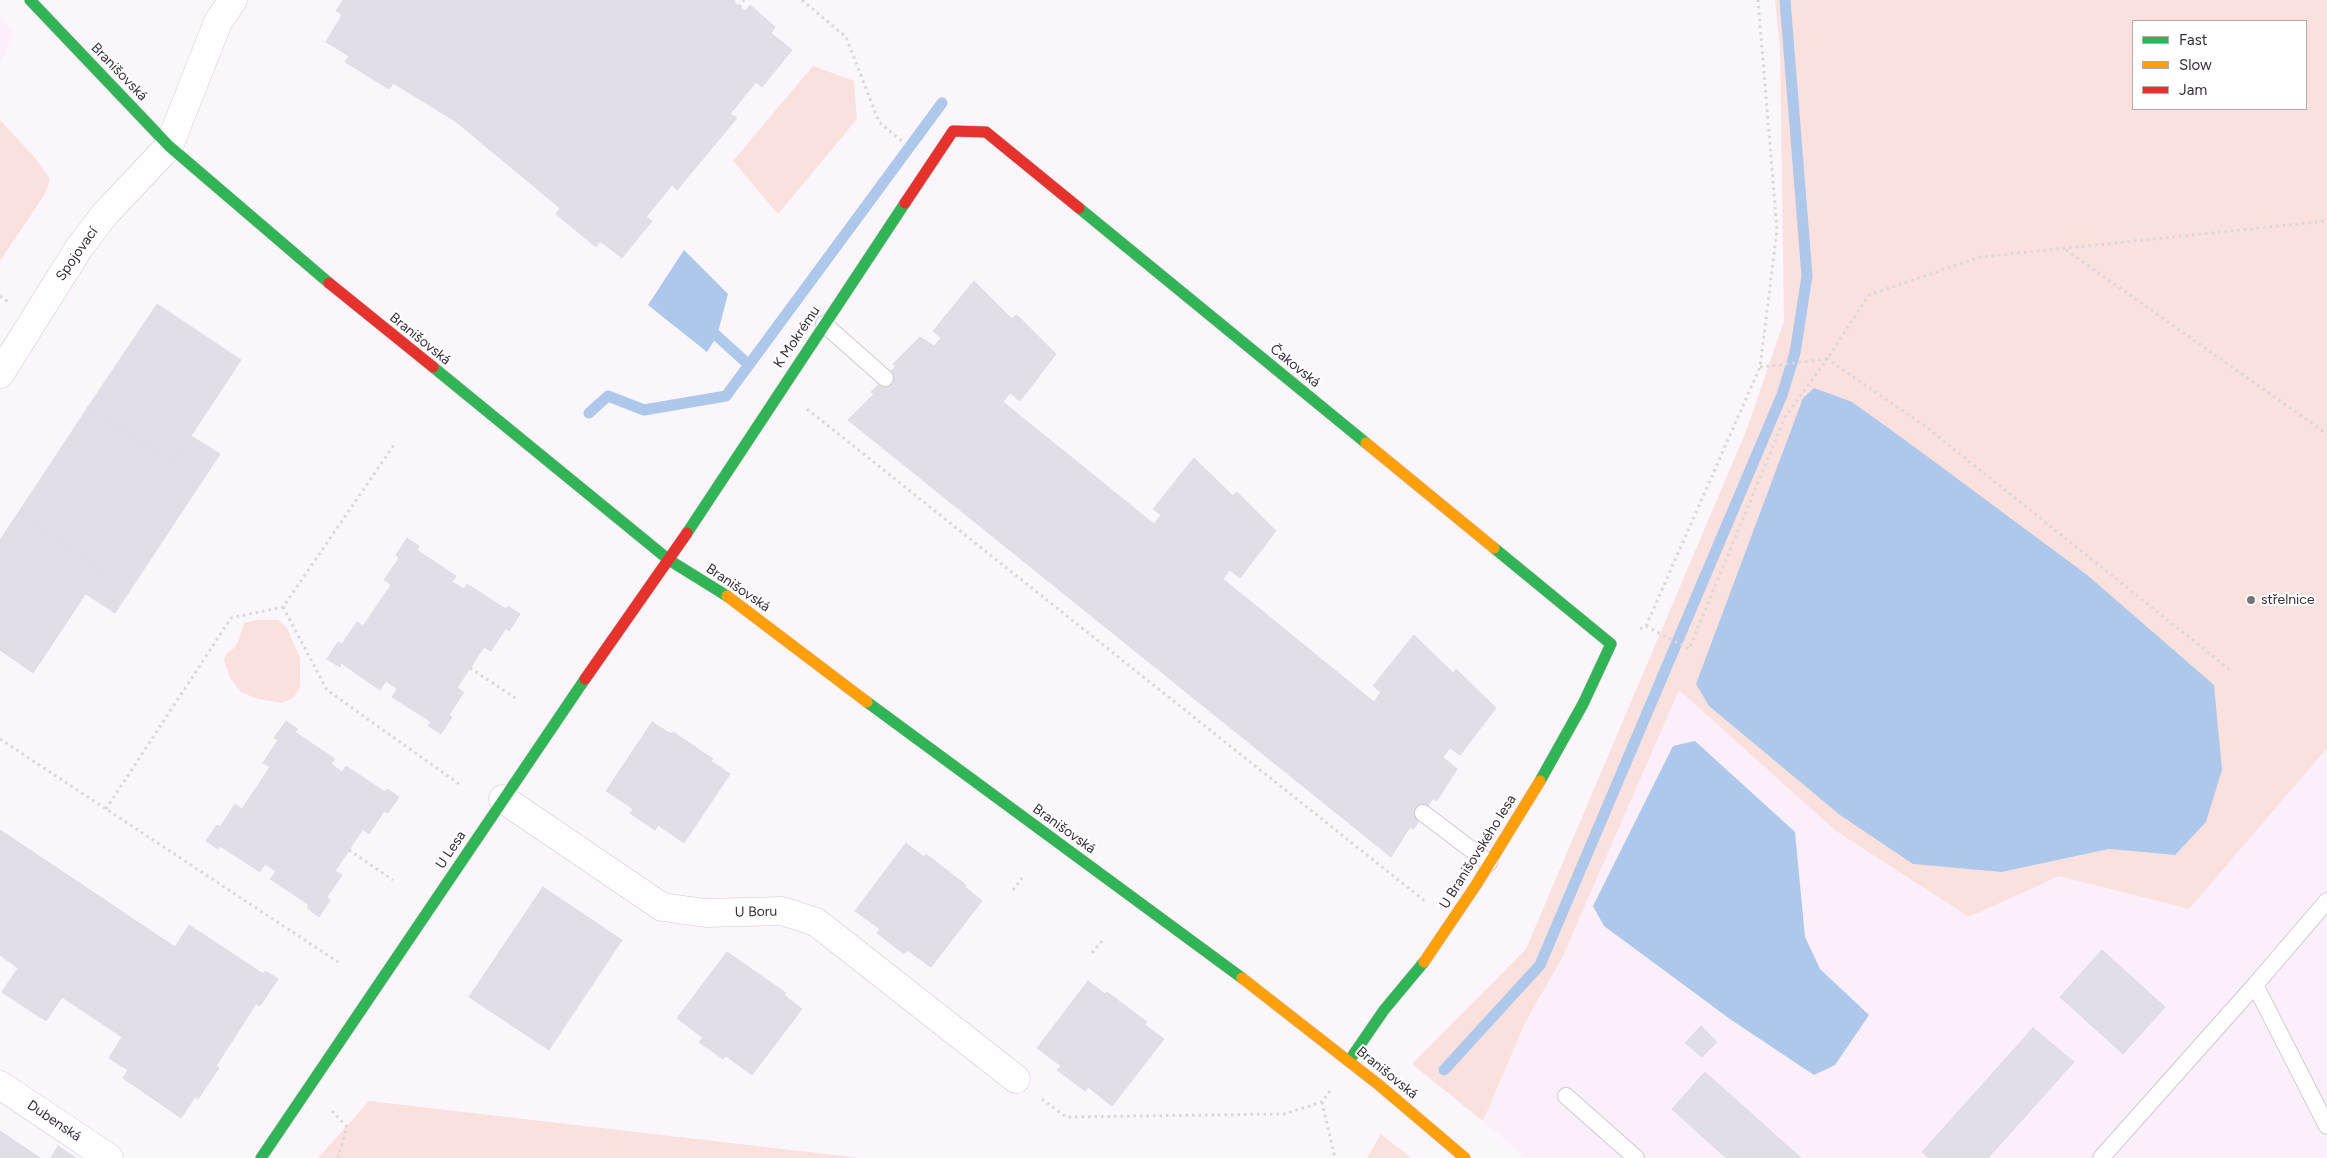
<!DOCTYPE html>
<html>
<head>
<meta charset="utf-8">
<style>
  body { margin:0 }
  #map { position:relative; width:2327px; height:1158px; overflow:hidden; background:#fbf6fb; font-family:Figtree,sans-serif }
  canvas { display:block }
  .legend { position:absolute; left:2132px; top:20px; width:175px; height:90px; box-sizing:border-box; background:#fff; border:1px solid #afabaf; margin:0; padding:6px 9px; list-style:none; font-size:15px; color:#362d38 }
  .legend li { display:flex; align-items:center; gap:10px; height:25px }
  .legend b { width:25px; border:1px solid #afabaf }
</style>
</head>
<body>
<div id="map">
<canvas width="2327" height="1158"></canvas>
<ul class="legend">
<li><b style="height:6px;background:#30b455"></b>Fast</li>
<li><b style="height:6px;background:#ff9f0a"></b>Slow</li>
<li><b style="height:6px;background:#e5322d"></b>Jam</li>
</ul>
</div>
<script>
const context = document.querySelector('canvas').getContext('2d');
context.lineJoin = 'round';
function paint(path, color) { context.fillStyle = color; context.fill(path, 'evenodd'); }
const poly = rows => new Path2D(rows.map(r => 'M' + r).join(''));
function strokePath(path, color, width, dash) { context.strokeStyle = color; context.lineWidth = width; context.lineCap = dash ? 'butt' : 'round'; context.setLineDash(dash || []); context.stroke(path); }
function drawText(font, color, halo, rows, align = 'center') {
  context.font = font + ' Figtree,sans-serif'; context.lineWidth = 4; context.setLineDash([]); context.textBaseline = 'middle'; context.strokeStyle = halo; context.fillStyle = color; for (const [text, x, y, turn = 0] of rows) {
    context.save(); context.translate(x, y); context.rotate((+turn || 0) * Math.PI / 180); context.textAlign = isNaN(turn) ? turn : align; if (halo) context.strokeText(text, 0, 0); context.fillText(text, 0, 0); context.restore();
  }
}
const built = poly([
  [0,16,13,34,1,61,0,61],
  [1679,689,1836,831,1969,917,2059,876,2189,909,2327,748,2327,1158,1526,1158,1483,1121,1525,1023,1562,958]
]);
const green = poly([
  [1775,0,2327,0,2327,748,2189,909,2059,876,1969,917,1836,831,1679,690,1562,958,1525,1023,1483,1121,1412,1064,1526,949,1747,429,1784,321,1780,49],
  [2133,21,2306,21,2306,109,2133,109],
  [1852,402,2086,574,2175,855,2109,849,2002,872],
  [813,66,854,81,857,119,778,214,733,161],
  [0,120,36,159,50,179,45,194,0,261],
  [257,620,278,620,287,628,300,658,300,687,293,698,282,703,255,698,241,692,230,678,224,660,227,653,234,648,239,640,244,623],
  [369,1101,860,1158,318,1158],
  [1381,1134,1411,1158,1367,1158]
]);
const water = poly([
  [684,250,728,294,717,336,707,352,648,305],
  [1814,388,1852,402,1905,440,2086,574,2214,685,2222,770,2206,822,2175,855,2109,849,2002,872,1913,864,1840,815,1709,706,1696,684,1803,398],
  [1695,741,1795,832,1805,937,1820,969,1869,1015,1835,1065,1814,1075,1730,1019,1604,926,1593,906,1673,746]
]);
const stream = poly([
  [706,326,749,365],
  [589,413,608,396,644,410,726,396,942,103],
  [1444,1070,1540,965,1782,395,1795,353,1807,276,1785,0]
]);
const building = poly([
  [343,0,735,0,734,2,745,11,750,5,775,27,771,33,792,50,762,87,756,82,730,114,737,118,677,190,672,185,646,217,652,221,622,258,600,241,596,247,556,214,560,208,455,121,393,83,389,89,345,62,349,56,326,42,342,15,336,11,343,0],
  [974,281,1012,319,1016,315,1018,316,1056,354,1020,401,1010,393,1003,402,1154,524,1161,515,1153,509,1194,458,1196,460,1233,496,1236,492,1238,493,1276,531,1240,578,1230,570,1223,579,1374,702,1381,692,1373,686,1414,635,1453,673,1456,669,1496,708,1460,755,1450,748,1443,757,1457,769,1438,799,1436,801,1433,798,1415,827,1413,829,1410,827,1391,857,848,420,874,394,871,392,873,390,896,366,893,364,920,337,934,346,941,338,933,331,974,281],
  [157,304,241,360,173,463,88,407,157,304],
  [88,407,173,463,191,436,220,454,115,613,86,594,102,569,18,513,88,407],
  [18,513,102,569,33,673,0,650,0,540,18,513],
  [407,538,419,546,417,550,456,576,452,582,464,589,467,584,506,609,508,606,520,614,509,631,506,628,491,651,484,647,457,688,464,692,449,715,452,717,441,734,428,726,431,722,392,697,397,689,386,681,380,690,341,663,340,667,327,659,338,642,342,644,357,622,363,626,391,585,384,580,399,558,396,555,407,538],
  [286,721,298,729,295,732,335,759,331,764,342,772,346,766,385,792,387,789,399,797,388,813,384,811,369,834,363,829,335,871,342,875,327,897,330,900,319,917,307,908,309,905,270,879,276,871,265,864,260,872,220,846,218,849,206,841,217,825,220,827,235,804,242,809,270,767,263,763,278,740,274,738,286,721],
  [652,722,671,734,673,732,713,759,711,761,730,774,684,843,658,825,655,830,630,813,633,809,606,791,652,722],
  [0,830,175,947,189,925,263,974,265,971,278,979,260,1006,256,1004,216,1066,219,1068,198,1099,195,1097,181,1118,123,1078,128,1070,109,1058,122,1037,62,997,46,1021,2,992,18,968,0,955,0,830],
  [906,843,924,857,926,854,966,885,965,887,982,901,931,967,907,950,904,954,877,933,880,929,855,911,906,843],
  [543,887,622,940,549,1050,469,997,543,887],
  [2102,950,2165,1007,2123,1054,2060,997,2102,950],
  [727,952,786,993,784,995,802,1009,752,1075,726,1056,723,1059,699,1042,703,1038,677,1018,727,952],
  [1088,981,1105,994,1107,992,1147,1022,1145,1025,1164,1039,1112,1106,1088,1087,1085,1091,1057,1070,1061,1066,1037,1048,1088,981],
  [1701,1026,1717,1042,1702,1057,1685,1043,1701,1026],
  [2033,1028,2074,1062,1988,1158,1929,1158,1922,1152,2033,1028],
  [1705,1072,1801,1158,1726,1158,1672,1109,1705,1072],
  [0,1131,40,1158,0,1158,0,1131],
  [58,1146,76,1158,51,1158,58,1146]
]);
const path = poly([
  [802,0,846,37,879,122,904,143],
  [739,7,744,0],
  [2066,250,2327,434],
  [0,296,8,302],
  [1760,367,1827,359,1869,295,1980,257,2327,221],
  [807,409,1426,902],
  [283,607,327,690,459,784],
  [1646,626,1689,649,1785,417,1827,359,1925,426,2230,670],
  [1640,629,1646,626,1760,367,1777,230,1758,0],
  [470,668,517,699],
  [0,739,338,962],
  [106,809,231,618,283,607,394,445],
  [349,850,393,880],
  [1013,890,1022,878],
  [1092,953,1103,940],
  [1042,1099,1066,1117,1284,1114,1322,1102,1331,1089],
  [1322,1102,1335,1158],
  [332,1111,347,1127,338,1158]
]);
const lane = poly([
  [824,324,885,378],
  [1423,813,1489,863],
  [2327,901,2255,985,2327,1126],
  [1566,1096,1636,1158],
  [2101,1158,2255,985]
]);
const street = poly([
  [0,374,79,248,105,214,169,146,218,22,233,0],
  [503,799,662,907,706,913,782,911,816,922,1016,1079],
  [0,1085,109,1158]
]);
const fast = poly([
  [30,0,169,146,329,283],
  [1079,208,1366,443],
  [433,367,669,560,727,596],
  [687,533,905,203],
  [1494,548,1611,644,1583,704,1540,781],
  [867,702,1242,978],
  [1349,1061,1384,1010,1424,962],
  [261,1158,585,679]
]);
const slow = poly([
  [1366,443,1494,548],
  [727,596,867,702],
  [1424,962,1476,885,1540,781],
  [1242,978,1379,1085,1465,1158]
]);
const jam = poly([
  [905,203,953,131,986,132,1079,208],
  [329,283,433,367],
  [585,679,687,533]
]);
const markers = [
  [2251,600,5,"#7b737c"]
];
const streetNames = [
  ["Branišovská",119,72,46],
  ["Spojovací",77,254,-55],
  ["K Mokrému",797,337,-56],
  ["Branišovská",420,339,39],
  ["Čakovská",1295,366,39],
  ["Branišovská",738,588,34],
  ["Branišovská",1064,829,36],
  ["U Lesa",451,850,-56],
  ["U Branišovského lesa",1478,852,-58],
  ["U Boru",756,912,-1],
  ["Branišovská",1387,1073,39],
  ["Dubenská",54,1121,34]
];
const poiNames = [
  ["střelnice",2261,600]
];
paint(built, '#fbeffc');
paint(green, '#fbe1de');
paint(water, '#adc8ea');
strokePath(stream, '#adc8ea', 11);
paint(building, '#e1dee7');
strokePath(building, '#dfdce5', 1);
strokePath(lane, '#d1c9d1', 18);
strokePath(street, '#d1c9d1', 29);
strokePath(fast, '#d1c9d1', 12);
strokePath(slow, '#d1c9d1', 12);
strokePath(jam, '#d1c9d1', 12);
strokePath(path, '#d9d7da', 3, [2.5, 4]);
strokePath(lane, '#fefefe', 16);
strokePath(street, '#fefefe', 28);
strokePath(fast, '#30b455', 11);
strokePath(slow, '#ff9f0a', 11);
strokePath(jam, '#e5322d', 11);
for (const [x, y, r, color] of markers) { const dot = new Path2D(); dot.arc(x, y, r, 0, 2 * Math.PI); context.fillStyle = color; context.fill(dot); strokePath(dot, '#fff', 2); }
drawText('14px', '#362d38', '#fff', streetNames);
drawText('14px', '#362d38', '#fff', poiNames, 'left');
</script>
</body>
</html>
